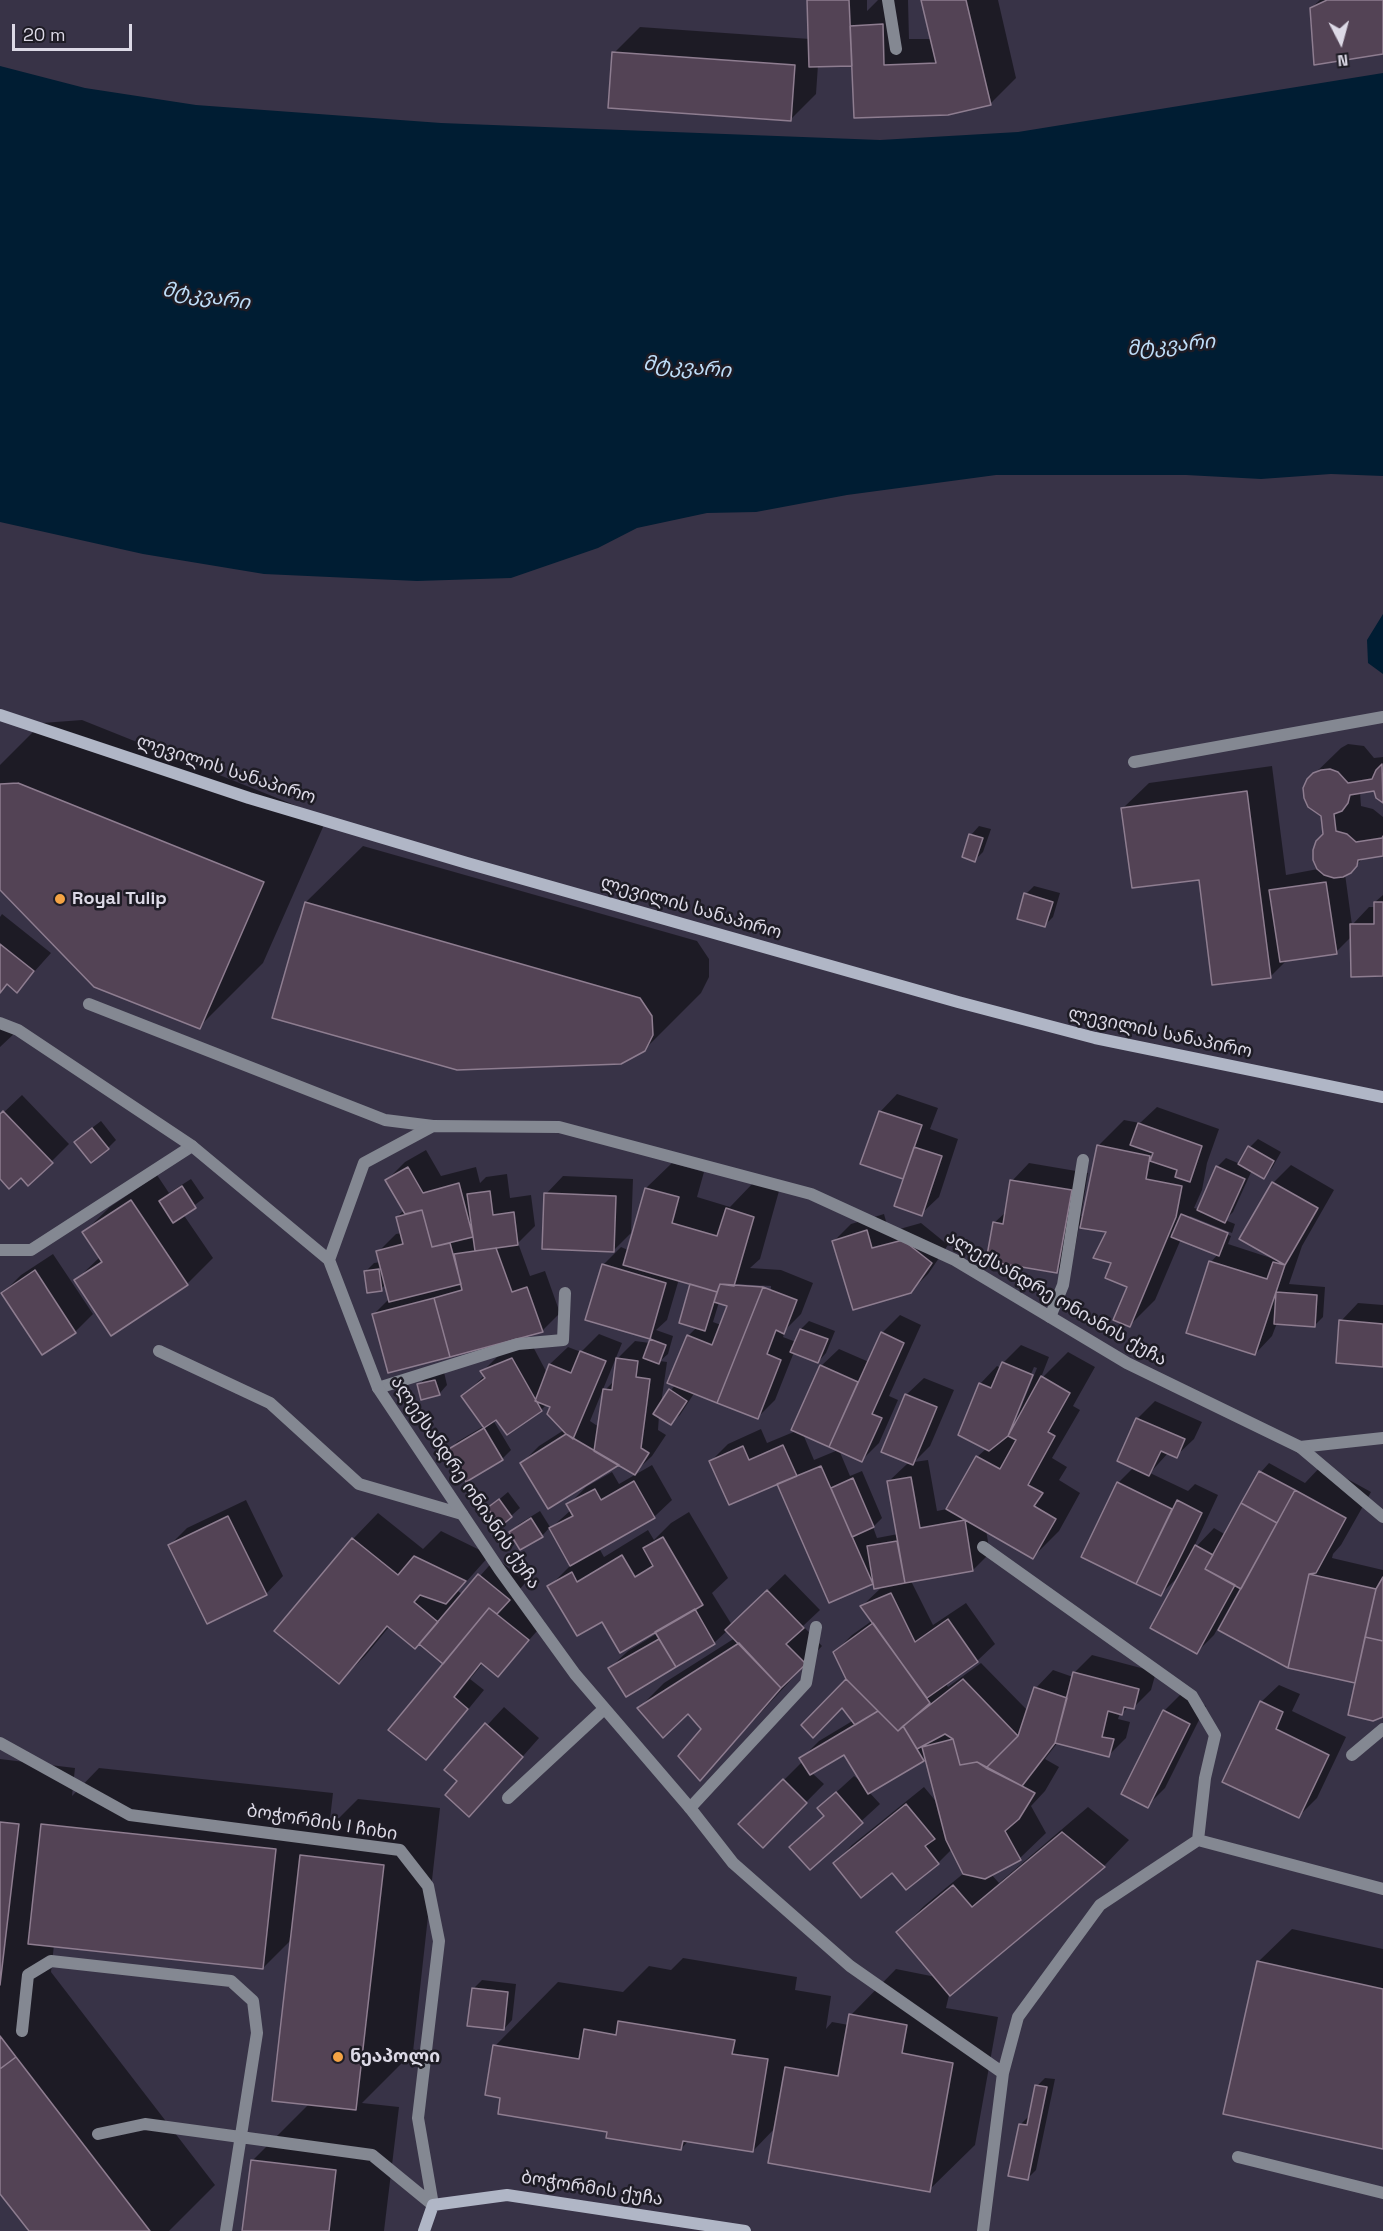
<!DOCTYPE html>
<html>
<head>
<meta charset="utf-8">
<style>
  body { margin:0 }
  #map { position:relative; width:1383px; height:2231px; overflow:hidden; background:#383347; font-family:"Space Grotesk",sans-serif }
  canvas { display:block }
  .north { position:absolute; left:1311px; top:12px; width:60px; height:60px; -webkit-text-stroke:4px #1e1c25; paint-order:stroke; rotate:174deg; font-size:16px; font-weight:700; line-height:24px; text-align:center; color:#dcd9e6 }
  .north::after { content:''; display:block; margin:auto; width:21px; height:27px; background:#dcd9e6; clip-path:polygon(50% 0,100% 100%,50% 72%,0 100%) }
  .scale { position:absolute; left:12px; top:24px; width:120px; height:27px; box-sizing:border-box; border:3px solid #dcd9e6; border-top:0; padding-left:8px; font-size:18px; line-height:21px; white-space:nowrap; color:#dcd9e6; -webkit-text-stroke:4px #1e1c25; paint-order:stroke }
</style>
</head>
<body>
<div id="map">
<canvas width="1383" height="2231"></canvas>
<div class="north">N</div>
<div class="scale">20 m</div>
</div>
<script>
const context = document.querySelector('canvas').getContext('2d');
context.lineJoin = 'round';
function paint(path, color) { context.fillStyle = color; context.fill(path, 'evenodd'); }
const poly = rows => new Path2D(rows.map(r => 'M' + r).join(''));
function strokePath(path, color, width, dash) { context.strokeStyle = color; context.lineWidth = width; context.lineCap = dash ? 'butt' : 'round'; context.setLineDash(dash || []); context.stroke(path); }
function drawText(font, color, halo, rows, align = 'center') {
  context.font = font + ' "Space Grotesk","Noto Sans Georgian",sans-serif'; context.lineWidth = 5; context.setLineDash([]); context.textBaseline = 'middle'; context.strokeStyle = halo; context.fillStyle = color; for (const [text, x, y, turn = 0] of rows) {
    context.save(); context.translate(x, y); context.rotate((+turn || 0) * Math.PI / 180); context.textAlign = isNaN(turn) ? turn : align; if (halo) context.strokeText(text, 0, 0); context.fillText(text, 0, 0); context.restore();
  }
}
const water = poly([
  [0,66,85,88,196,105,441,123,880,140,1018,132,1383,73,1383,476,1331,474,1261,479,1186,475,996,475,847,495,756,512,707,513,637,528,598,548,511,578,417,581,264,574,143,554,0,522],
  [1383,614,1383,674,1368,663,1367,640]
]);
const shadow = poly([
  [809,0,867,0,867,11,878,0,908,0,909,39,932,39,923,0,998,0,1016,78,990,104,853,62,818,65,816,94,790,120,614,53,640,27,810,39],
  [1320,0,1383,0,1383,53,1311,8],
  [82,720,327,818,263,963,199,1027,0,888,0,765,42,723],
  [1348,744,1364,746,1374,758,1383,757,1383,800,1378,797,1375,790,1360,792,1361,806,1373,809,1383,817,1383,855,1365,857,1345,874,1352,925,1369,907,1376,907,1375,902,1383,895,1383,975,1352,936,1336,952,1287,960,1270,977,1200,878,1123,808,1149,783,1272,766,1286,875,1318,869,1325,834,1322,815,1308,780,1341,748],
  [979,826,991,829,983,852,975,860,971,835],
  [363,846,697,941,709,959,709,977,701,993,644,1050,306,902],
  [1034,886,1060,893,1053,917,1045,925,1026,894],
  [2,914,51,953,17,991,8,983,0,992,0,917],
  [0,1025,16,1032,0,1047],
  [897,1094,938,1108,930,1129,958,1139,939,1197,921,1214,905,1178,862,1163,880,1112],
  [22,1095,69,1144,29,1184,21,1176,0,1177,0,1116],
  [1157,1107,1219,1129,1207,1163,1202,1190,1194,1208,1198,1209,1218,1166,1226,1158,1240,1164,1250,1147,1258,1139,1281,1152,1272,1168,1263,1177,1252,1170,1233,1212,1225,1220,1235,1224,1232,1233,1190,1216,1190,1219,1231,1236,1228,1244,1274,1259,1241,1239,1273,1183,1291,1165,1334,1190,1302,1246,1289,1284,1325,1287,1323,1317,1315,1325,1277,1323,1272,1336,1255,1354,1211,1262,1218,1254,1181,1239,1155,1300,1130,1325,1129,1286,1113,1262,1108,1231,1079,1226,1074,1254,1057,1271,994,1223,1007,1211,1012,1181,1029,1163,1088,1173,1081,1216,1084,1216,1098,1146,1124,1120,1140,1123],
  [101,1121,116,1140,108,1148,84,1134],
  [426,1150,441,1176,476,1167,480,1183,486,1177,507,1174,510,1198,531,1195,535,1226,518,1243,530,1276,545,1271,560,1313,542,1331,373,1315,390,1298,386,1284,381,1289,365,1272,374,1263,381,1262,378,1252,396,1234,402,1233,397,1217,404,1210,387,1180,405,1162],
  [672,1163,704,1172,697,1197,730,1207,753,1183,779,1191,760,1259,750,1268,781,1270,813,1283,801,1314,786,1329,783,1337,796,1342,801,1329,809,1321,835,1331,826,1353,818,1362,794,1352,775,1400,758,1417,695,1392,680,1415,671,1423,659,1416,658,1430,666,1435,652,1456,634,1473,619,1463,521,1464,539,1446,564,1430,552,1406,547,1404,541,1410,493,1420,511,1450,502,1459,467,1480,449,1451,457,1442,484,1426,463,1396,485,1375,482,1372,500,1354,530,1341,547,1373,550,1364,568,1347,581,1352,599,1334,622,1343,590,1421,599,1427,605,1390,615,1380,617,1359,635,1341,650,1343,652,1338,587,1319,603,1265,621,1247,628,1250,646,1188],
  [679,1279,693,1283,697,1327,688,1336,675,1385,661,1404,667,1362,660,1361,668,1354,673,1336,656,1330,667,1320],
  [734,1284,771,1286,771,1289,740,1287],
  [719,1302,729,1305,721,1325,713,1322],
  [157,1175,169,1193,191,1179,204,1198,183,1214,213,1258,187,1284,76,1280,100,1257,84,1232,110,1207],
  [563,1176,633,1179,631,1233,613,1251,546,1194],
  [884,1214,889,1232,921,1223,948,1245,928,1274,910,1292,834,1241,851,1224],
  [53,1254,93,1314,75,1332,43,1353,3,1293,21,1275],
  [1358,1303,1383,1305,1383,1365,1341,1321],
  [900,1315,921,1325,889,1396,898,1400,879,1443,862,1460,839,1450,850,1476,862,1471,882,1518,873,1527,877,1538,898,1534,889,1481,907,1464,911,1463,906,1395,924,1378,954,1390,930,1446,914,1462,928,1460,937,1511,947,1509,977,1457,987,1448,980,1384,997,1366,1001,1368,1003,1363,1021,1345,1049,1357,1040,1380,1068,1352,1095,1367,1073,1406,1080,1410,1052,1458,1067,1467,1059,1480,1080,1493,1059,1531,1033,1557,986,1530,990,1553,973,1570,911,1581,933,1625,966,1603,995,1644,977,1661,946,1684,948,1687,981,1663,1028,1711,1036,1688,1053,1670,1073,1677,1075,1672,1092,1655,1156,1672,1151,1690,1133,1708,1129,1706,1122,1713,1120,1713,1118,1719,1130,1722,1126,1738,1109,1755,1058,1742,1045,1759,1059,1767,1045,1791,1031,1806,1046,1833,1020,1858,991,1874,999,1883,1088,1807,1129,1840,1104,1866,949,1995,946,2008,998,2017,975,2145,929,2190,776,2127,753,2151,689,2140,681,2149,609,2130,502,2096,495,2046,558,1982,623,1992,649,1966,671,1970,683,1958,797,1977,795,1990,831,1996,826,2029,832,2022,849,2025,851,2015,896,1969,936,1977,898,1932,924,1906,964,1873,952,1849,938,1863,892,1871,835,1863,852,1845,924,1787,939,1805,926,1756,869,1792,880,1804,810,1868,825,1815,819,1808,854,1776,863,1783,845,1753,812,1773,824,1784,763,1846,740,1824,803,1761,801,1759,819,1741,854,1720,843,1706,803,1725,848,1680,834,1653,852,1635,873,1620,862,1606,883,1586,874,1580,872,1583,778,1482,711,1461,728,1444,761,1429,767,1443,796,1431,821,1366,839,1349,869,1362,882,1333],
  [1034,1367,1037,1368,1011,1432,1008,1432],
  [803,1434,838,1450,814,1460],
  [444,1372,447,1385,439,1394,419,1385,427,1376],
  [1155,1401,1202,1422,1194,1439,1176,1456,1168,1453,1150,1473,1188,1491,1195,1484,1218,1495,1192,1551,1214,1528,1226,1535,1261,1472,1269,1463,1305,1483,1322,1465,1371,1492,1341,1545,1333,1554,1332,1558,1383,1570,1383,1715,1356,1682,1247,1582,1240,1588,1214,1635,1197,1652,1179,1576,1161,1594,1083,1556,1118,1483,1134,1467,1137,1419],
  [652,1465,672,1500,654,1517,599,1548,604,1557,648,1530,654,1540,671,1523,689,1512,728,1578,712,1593,732,1625,785,1574,820,1610,803,1626,822,1646,700,1779,703,1729,688,1712,639,1708,664,1683,735,1638,728,1630,714,1643,626,1695,610,1668,628,1651,658,1633,656,1630,603,1620,549,1587,571,1565,551,1528,571,1510,568,1505,586,1487,612,1472,619,1484],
  [508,1492,520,1508,511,1516,489,1508],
  [246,1500,283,1576,266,1594,170,1545,187,1528],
  [540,1511,550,1527,542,1536,511,1532,519,1524],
  [378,1513,423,1549,441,1531,490,1555,458,1591,463,1595,496,1558,526,1582,514,1596,545,1622,498,1675,483,1663,470,1679,484,1690,443,1740,426,1758,445,1664,420,1643,389,1627,365,1656,339,1682,353,1539],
  [1279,1685,1300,1694,1292,1711,1346,1737,1317,1798,1299,1816,1261,1702],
  [1181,1694,1206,1706,1165,1788,1147,1806,1164,1711],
  [504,1707,539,1738,486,1798,446,1770],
  [0,1759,75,1768,72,1796,99,1768,333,1793,329,1828,358,1799,440,1808,413,2052,362,2103,399,2107,384,2231,244,2231,252,2161,310,2103,292,1939,263,1968,54,1945,51,1972,215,2185,169,2231,30,2231,0,2191],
  [1292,1929,1383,1949,1383,2148,1258,1962],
  [482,1980,516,1984,512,2020,504,2029,473,1989],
  [1045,2078,1055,2079,1036,2170,1028,2178,1021,2124,1029,2116,1037,2086]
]);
const building = poly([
  [807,0,849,0,852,66,809,67,807,0],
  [921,0,966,0,991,105,948,115,854,118,850,26,883,24,884,65,936,63,921,0],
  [1327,0,1383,0,1383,54,1314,65,1310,8,1327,0],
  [612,52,795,65,791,121,608,108,612,52],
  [1382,764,1383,803,1376,798,1374,791,1350,795,1348,803,1342,811,1334,814,1336,831,1347,834,1356,842,1382,838,1383,836,1383,856,1358,860,1357,866,1351,873,1343,877,1334,878,1324,875,1317,869,1313,860,1313,850,1316,841,1323,834,1321,816,1308,807,1304,798,1303,788,1307,779,1313,773,1321,770,1330,769,1338,772,1348,783,1372,779,1376,770,1382,764],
  [18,783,264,882,200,1029,94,987,0,890,0,784,18,783],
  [1247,791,1271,978,1212,985,1199,880,1132,888,1121,808,1247,791],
  [969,834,983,838,975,862,962,857,969,834],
  [1326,882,1337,954,1280,962,1269,890,1326,882],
  [1024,893,1053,902,1045,927,1017,919,1024,893],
  [305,902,640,998,652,1016,653,1035,645,1051,621,1064,457,1070,272,1018,305,902],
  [1374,902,1383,902,1383,976,1351,977,1350,924,1374,924,1374,902],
  [0,944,34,971,17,993,7,984,0,993,0,944],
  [3,1111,53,1163,28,1186,21,1178,9,1189,0,1179,0,1114,3,1111],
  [879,1111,922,1125,903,1179,860,1164,879,1111],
  [1138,1123,1202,1146,1190,1182,1175,1177,1177,1170,1150,1161,1153,1153,1130,1145,1138,1123],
  [92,1128,109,1149,91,1163,74,1142,92,1128],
  [1097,1145,1150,1156,1146,1179,1182,1186,1176,1217,1130,1327,1113,1320,1127,1287,1105,1278,1111,1263,1093,1258,1106,1232,1080,1228,1097,1145],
  [1248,1146,1274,1161,1264,1179,1238,1164,1248,1146],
  [914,1147,942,1156,922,1216,894,1206,914,1147],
  [1216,1166,1245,1179,1225,1223,1197,1210,1216,1166],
  [408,1167,423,1193,459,1183,473,1237,432,1247,422,1210,405,1214,385,1180,408,1167],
  [1010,1180,1072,1190,1057,1273,986,1261,993,1222,1003,1224,1010,1180],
  [1272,1182,1318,1208,1285,1265,1239,1239,1272,1182],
  [182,1186,196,1208,173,1223,159,1201,182,1186],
  [645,1188,679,1197,672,1223,717,1236,726,1208,754,1217,734,1286,720,1284,717,1292,623,1265,645,1188],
  [490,1191,493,1215,514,1212,518,1245,475,1251,467,1194,490,1191],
  [544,1193,616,1196,614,1252,542,1249,544,1193],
  [131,1200,188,1285,111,1336,74,1280,102,1262,82,1232,131,1200],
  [422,1210,432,1247,450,1243,461,1284,389,1302,376,1251,403,1244,396,1217,422,1210],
  [1181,1214,1228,1233,1219,1256,1171,1237,1181,1214],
  [867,1230,872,1248,903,1240,932,1263,911,1293,853,1310,832,1241,867,1230],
  [496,1248,512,1292,527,1287,543,1332,450,1357,434,1298,462,1290,454,1254,496,1248],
  [1209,1261,1267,1279,1273,1262,1285,1265,1255,1355,1186,1333,1209,1261],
  [602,1264,666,1283,650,1339,585,1320,602,1264],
  [379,1269,382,1291,367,1293,364,1271,379,1269],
  [35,1270,76,1333,42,1355,1,1293,35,1270],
  [690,1284,717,1292,705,1331,679,1323,690,1284],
  [720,1284,763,1287,717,1403,667,1383,687,1335,712,1345,727,1306,714,1302,720,1284],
  [763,1287,797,1300,784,1334,776,1330,767,1354,781,1360,758,1419,717,1403,763,1287],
  [1276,1292,1317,1295,1315,1327,1274,1324,1276,1292],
  [434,1298,450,1357,388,1373,372,1314,434,1298],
  [1339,1320,1383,1324,1383,1367,1336,1363,1339,1320],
  [800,1329,828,1339,818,1363,790,1352,800,1329],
  [881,1332,904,1343,872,1414,882,1418,862,1462,829,1447,881,1332],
  [650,1339,666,1345,659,1364,643,1358,650,1339],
  [580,1351,606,1361,573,1439,566,1434,547,1414,550,1407,535,1401,549,1364,571,1373,580,1351],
  [512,1358,542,1411,507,1435,496,1420,484,1428,461,1396,485,1378,480,1371,512,1358],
  [616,1358,638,1361,636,1377,650,1379,641,1448,649,1453,635,1475,594,1451,603,1389,612,1390,616,1358],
  [1002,1362,1033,1375,1008,1436,989,1451,958,1435,979,1383,991,1388,1002,1362],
  [820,1365,858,1382,829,1447,791,1430,820,1365],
  [1041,1376,1070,1393,1048,1432,1055,1436,1028,1485,1043,1493,1034,1506,1056,1519,1033,1559,946,1509,976,1456,1000,1469,1016,1440,1008,1436,1041,1376],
  [435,1380,440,1395,421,1400,417,1384,435,1380],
  [669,1389,687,1401,671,1425,653,1414,669,1389],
  [905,1394,937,1407,913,1465,881,1452,905,1394],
  [1136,1418,1185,1439,1177,1458,1161,1451,1149,1476,1117,1461,1136,1418],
  [484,1428,503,1460,466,1482,447,1450,484,1428],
  [566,1434,619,1465,548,1509,520,1463,566,1434],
  [783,1445,797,1476,729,1505,709,1461,743,1446,749,1460,783,1445],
  [821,1466,873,1584,829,1603,777,1484,821,1466],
  [1259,1471,1295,1490,1277,1523,1241,1503,1259,1471],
  [911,1477,920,1528,965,1520,973,1571,905,1583,887,1481,911,1477],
  [853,1478,874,1527,852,1537,831,1488,853,1478],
  [634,1481,655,1518,570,1566,549,1528,573,1516,566,1504,595,1489,601,1500,634,1481],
  [1117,1482,1172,1509,1136,1584,1081,1557,1117,1482],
  [1295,1490,1346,1518,1316,1573,1309,1574,1288,1668,1218,1630,1295,1490],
  [499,1499,512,1517,501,1526,487,1508,499,1499],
  [1177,1500,1202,1513,1161,1596,1136,1584,1177,1500],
  [1241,1503,1277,1523,1241,1589,1205,1569,1241,1503],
  [228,1516,267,1595,207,1624,168,1545,228,1516],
  [531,1518,543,1537,520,1550,509,1532,531,1518],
  [663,1537,703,1605,620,1653,602,1622,577,1636,547,1586,572,1572,577,1582,622,1555,635,1577,653,1566,643,1548,663,1537],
  [352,1538,398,1575,414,1556,466,1581,446,1604,420,1595,414,1602,438,1622,415,1649,387,1626,339,1684,274,1631,352,1538],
  [897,1541,905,1583,874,1589,867,1546,897,1541],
  [1195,1545,1213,1555,1205,1569,1235,1585,1197,1654,1150,1628,1195,1545],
  [478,1574,510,1600,497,1614,489,1608,443,1664,419,1644,478,1574],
  [1309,1574,1376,1589,1355,1683,1288,1668,1309,1574],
  [1383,1577,1383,1641,1365,1637,1376,1589,1383,1577],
  [767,1590,804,1628,786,1644,806,1664,781,1688,725,1630,767,1590],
  [891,1593,915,1642,948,1619,978,1662,927,1698,860,1606,891,1593],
  [489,1608,529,1640,498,1677,481,1663,454,1697,468,1709,426,1760,388,1730,489,1608],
  [695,1609,715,1644,676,1667,655,1632,695,1609],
  [873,1623,930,1703,898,1731,846,1679,833,1652,873,1623],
  [1365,1637,1383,1641,1383,1717,1373,1721,1348,1715,1365,1637],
  [659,1639,676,1667,626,1697,608,1668,659,1639],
  [739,1643,781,1688,700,1781,678,1756,701,1729,688,1714,663,1738,637,1708,739,1643],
  [1073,1672,1139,1689,1134,1709,1124,1707,1122,1715,1108,1711,1102,1737,1114,1739,1109,1757,1055,1743,1073,1672],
  [846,1679,878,1711,855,1725,842,1708,813,1738,801,1725,846,1679],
  [963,1679,1018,1736,986,1768,977,1762,960,1765,953,1739,945,1734,917,1749,903,1726,963,1679],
  [1034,1687,1067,1698,1055,1743,1022,1786,986,1768,1018,1736,1034,1687],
  [1260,1701,1283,1712,1276,1729,1329,1755,1299,1818,1222,1782,1260,1701],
  [1163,1710,1190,1724,1148,1808,1121,1794,1163,1710],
  [878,1711,898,1731,903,1726,924,1761,868,1794,844,1755,810,1775,799,1758,878,1711],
  [485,1723,523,1757,469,1817,445,1795,457,1781,444,1770,485,1723],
  [953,1739,960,1765,977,1762,1035,1793,1019,1819,1005,1831,1021,1860,985,1879,963,1874,946,1840,922,1747,953,1739],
  [783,1779,807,1803,763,1848,738,1824,783,1779],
  [836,1792,863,1823,810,1870,789,1847,824,1816,817,1808,836,1792],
  [906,1804,935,1839,925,1846,939,1864,906,1890,892,1873,861,1898,833,1863,906,1804],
  [0,1822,19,1824,0,1985,0,1822],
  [41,1824,276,1849,263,1969,28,1944,41,1824],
  [1062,1832,1105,1867,950,1996,896,1932,953,1885,972,1907,1062,1832],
  [300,1855,384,1865,356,2110,272,2101,300,1855],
  [1257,1961,1383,1989,1383,2149,1223,2114,1257,1961],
  [472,1988,508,1992,504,2030,467,2026,472,1988],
  [849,2014,907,2025,902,2053,953,2063,930,2192,768,2163,785,2067,838,2076,849,2014],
  [618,2021,735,2040,732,2054,768,2059,753,2152,683,2141,681,2150,606,2138,607,2132,498,2114,500,2098,485,2095,493,2045,579,2059,584,2029,616,2035,618,2021],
  [0,2036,16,2057,0,2069,0,2036],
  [16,2057,150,2231,29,2231,0,2194,0,2069,16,2057],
  [1035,2085,1047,2087,1028,2180,1008,2176,1019,2124,1027,2125,1035,2085],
  [251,2160,336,2170,329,2231,242,2231,251,2160]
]);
const service = poly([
  [888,0,896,49],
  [1134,762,1383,717],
  [89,1004,385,1120,433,1126],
  [0,1250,31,1250,192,1146],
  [1050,1317,1063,1285,1083,1160],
  [159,1351,270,1403,359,1484,462,1514],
  [378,1388,518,1344,563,1340,565,1293],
  [1300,1447,1383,1438],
  [0,1743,130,1815,400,1850,428,1886,439,1941,418,2118,433,2205],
  [1352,1755,1383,1729],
  [508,1798,604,1709],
  [690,1808,806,1683,816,1627],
  [22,2031,28,1975,51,1961,231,1981,253,2001,257,2033,226,2231],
  [98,2134,145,2124,372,2155,433,2205],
  [1238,2157,1383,2193]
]);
const minor = poly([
  [0,1023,18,1030,192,1146,329,1260],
  [983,1547,1192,1696,1215,1735,1205,1778,1198,1840],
  [1003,2073,850,1966,733,1863,690,1808,575,1674,499,1569,378,1388,329,1260,364,1163,433,1126,559,1127,811,1194,955,1260,1127,1363,1300,1447,1383,1517],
  [983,2231,1003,2073,1018,2017,1100,1905,1198,1840,1383,1889]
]);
const secondary = poly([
  [0,715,249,798,467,863,958,1002,1095,1038,1383,1097],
  [424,2231,433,2205,507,2195,745,2231]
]);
const markers = [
  [60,899,6,"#f4a344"],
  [338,2057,6,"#f4a344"]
];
const streetNames = [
  ["ლევილის სანაპირო",226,770,18],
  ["ლევილის სანაპირო",691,908,16],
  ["ლევილის სანაპირო",1160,1033,12],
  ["ალექსანდრე ონიანის ქუჩა",1056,1299,30],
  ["ალექსანდრე ონიანის ქუჩა",465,1483,56],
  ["ბოჭორმის I ჩიხი",322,1823,9],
  ["ბოჭორმის ქუჩა",592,2189,9]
];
const poiNames = [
  ["Royal Tulip",72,899],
  ["ნეაპოლი",350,2057]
];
const waterNames = [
  ["მტკვარი",206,297,9],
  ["მტკვარი",1171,346,-5],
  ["მტკვარი",687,368,5]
];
paint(water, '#001d33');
paint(shadow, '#0007');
paint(building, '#534355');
strokePath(building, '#8e7d90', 1.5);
strokePath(service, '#848892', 12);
strokePath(minor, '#848892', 12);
strokePath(secondary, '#b0b6c6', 12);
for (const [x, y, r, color] of markers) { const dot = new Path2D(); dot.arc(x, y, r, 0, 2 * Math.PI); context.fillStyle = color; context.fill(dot); strokePath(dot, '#1e1c25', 2); }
drawText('18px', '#dcd9e6', '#1e1c25', streetNames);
drawText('bold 18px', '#dcd9e6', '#1e1c25', poiNames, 'left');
drawText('italic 20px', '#beddf8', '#1e1c25', waterNames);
</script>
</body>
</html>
